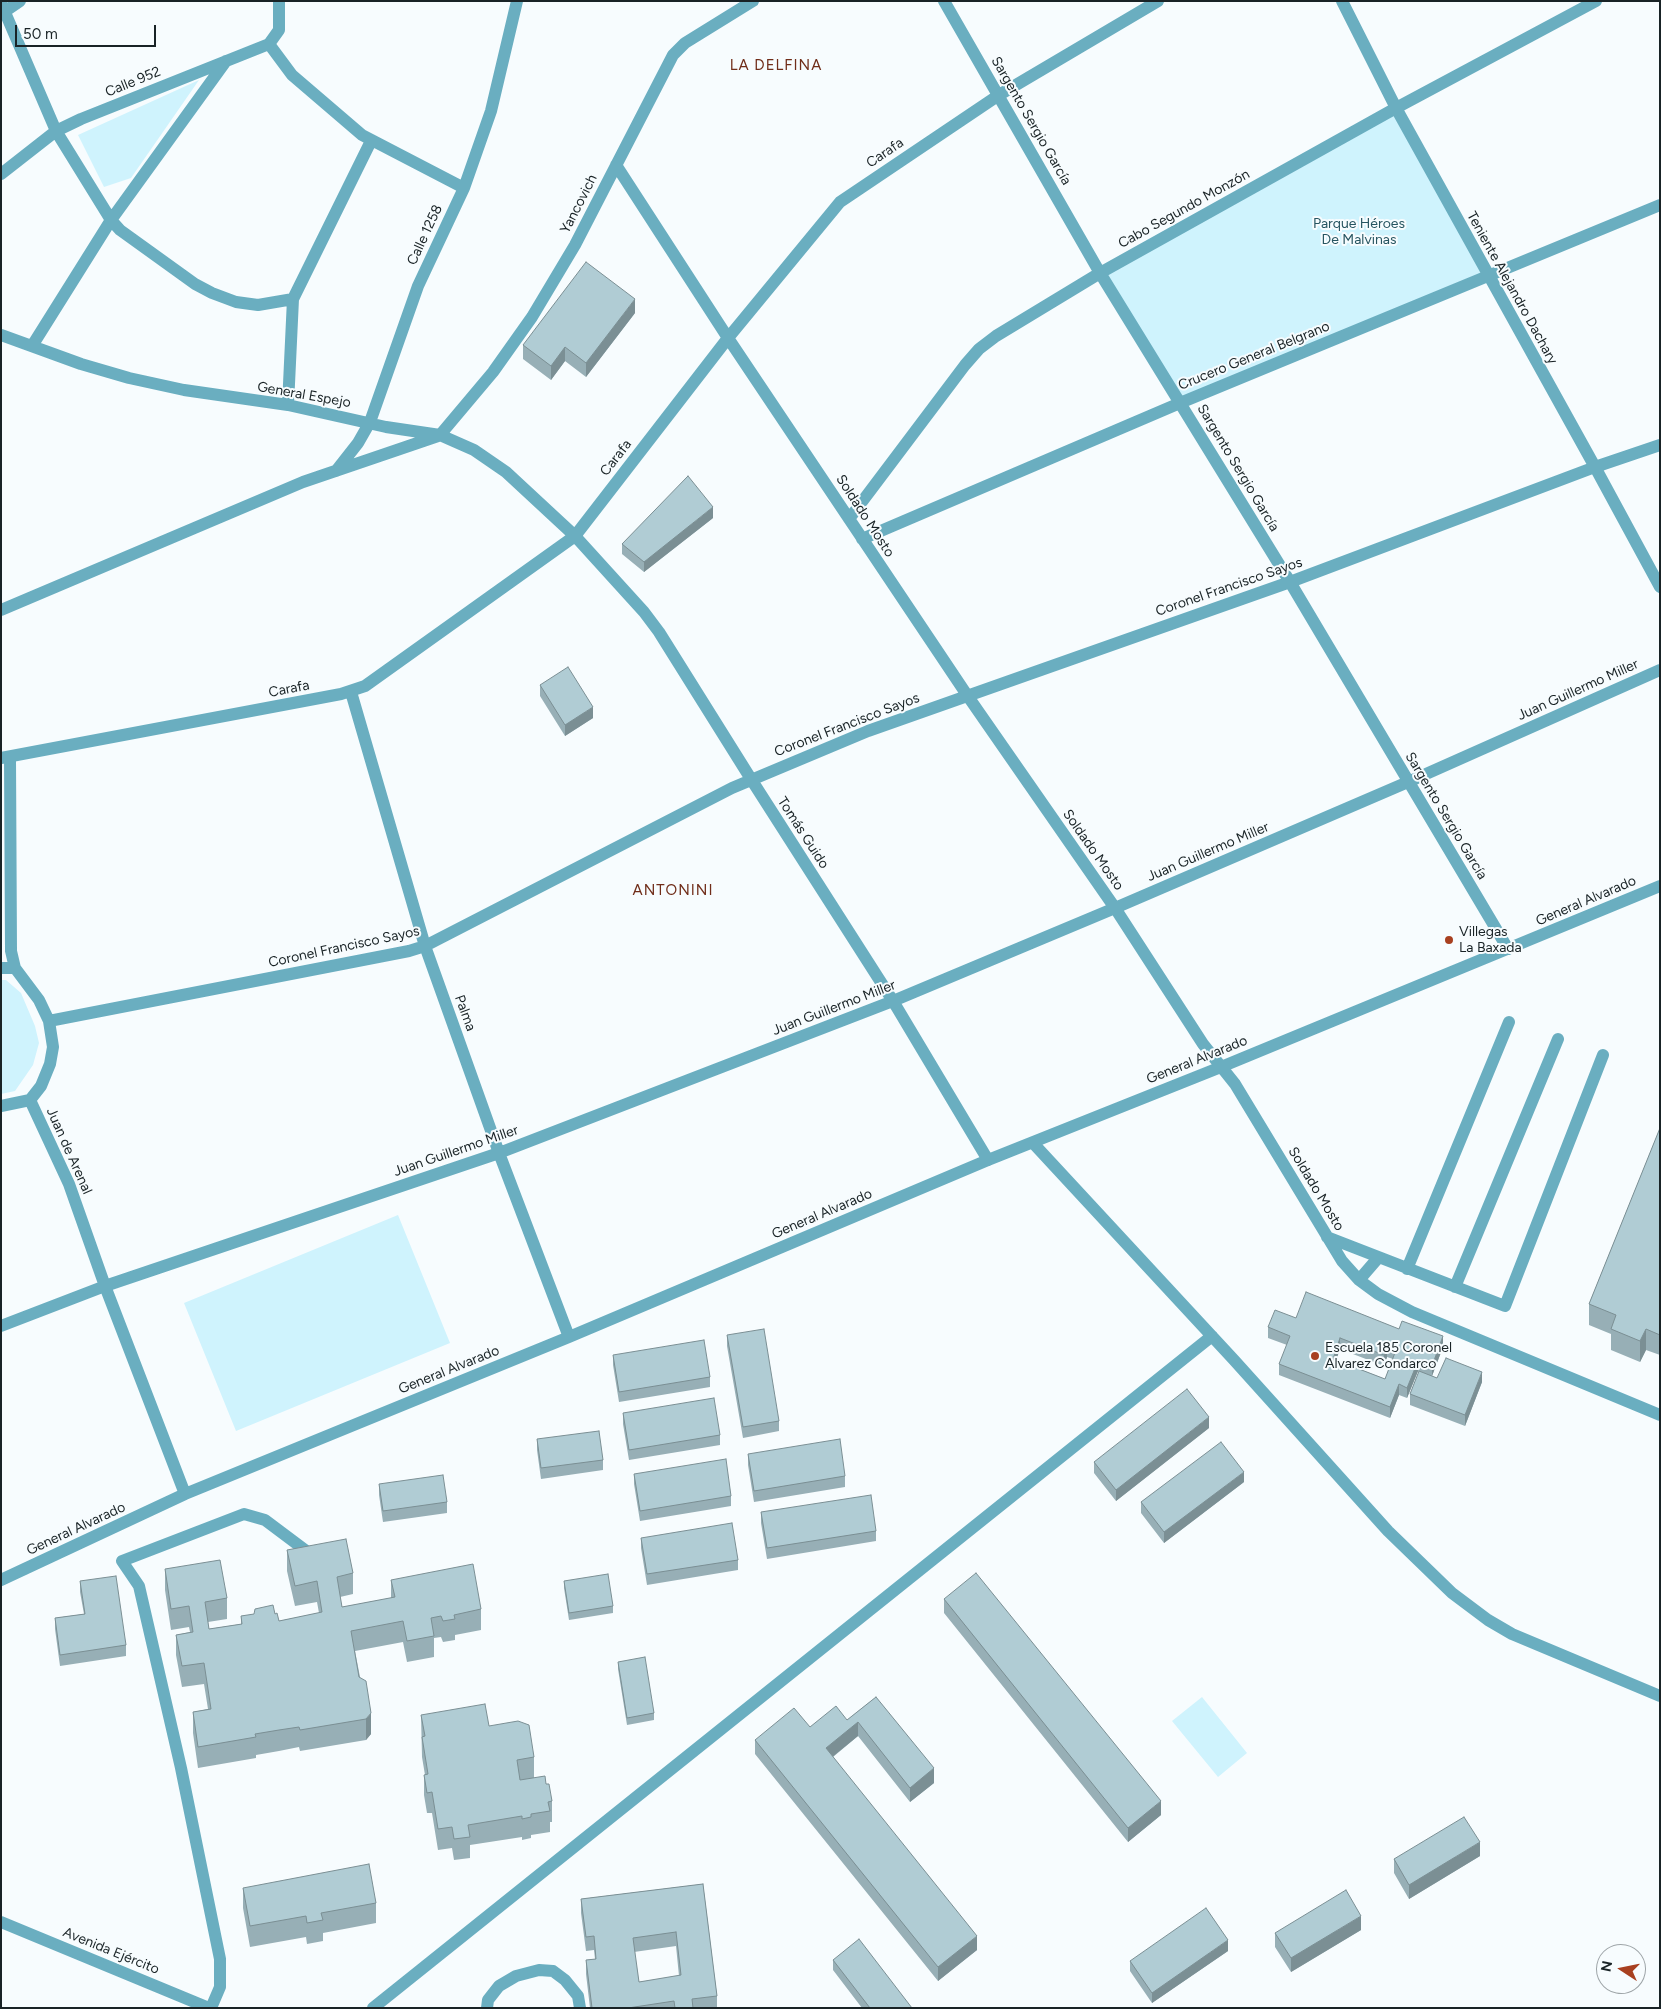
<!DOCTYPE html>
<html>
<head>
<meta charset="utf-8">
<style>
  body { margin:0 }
  #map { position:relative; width:1661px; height:2009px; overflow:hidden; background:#f7fcfe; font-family:Figtree,sans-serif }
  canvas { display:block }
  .frame { position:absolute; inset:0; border:2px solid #192326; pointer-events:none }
  .north { position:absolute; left:1596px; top:1944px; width:50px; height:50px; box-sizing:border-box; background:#f7fcfe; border:1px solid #9ea5a8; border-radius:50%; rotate:281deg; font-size:14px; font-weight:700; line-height:20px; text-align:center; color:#192326 }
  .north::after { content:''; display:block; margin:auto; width:18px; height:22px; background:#a84020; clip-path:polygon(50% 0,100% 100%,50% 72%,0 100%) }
  .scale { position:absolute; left:15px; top:25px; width:141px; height:22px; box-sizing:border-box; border:2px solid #192326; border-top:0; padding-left:6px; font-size:15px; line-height:18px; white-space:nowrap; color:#192326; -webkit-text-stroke:4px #f7fcfe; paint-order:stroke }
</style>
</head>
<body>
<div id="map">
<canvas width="1661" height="2009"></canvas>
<div class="frame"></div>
<div class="north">N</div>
<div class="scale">50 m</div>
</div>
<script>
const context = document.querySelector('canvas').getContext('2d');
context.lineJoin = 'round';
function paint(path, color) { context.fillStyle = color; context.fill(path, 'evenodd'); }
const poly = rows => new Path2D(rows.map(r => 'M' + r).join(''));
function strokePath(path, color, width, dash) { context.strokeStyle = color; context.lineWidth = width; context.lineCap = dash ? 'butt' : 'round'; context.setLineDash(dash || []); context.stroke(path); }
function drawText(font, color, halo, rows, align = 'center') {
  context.font = font + ' Figtree,sans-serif'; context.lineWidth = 4; context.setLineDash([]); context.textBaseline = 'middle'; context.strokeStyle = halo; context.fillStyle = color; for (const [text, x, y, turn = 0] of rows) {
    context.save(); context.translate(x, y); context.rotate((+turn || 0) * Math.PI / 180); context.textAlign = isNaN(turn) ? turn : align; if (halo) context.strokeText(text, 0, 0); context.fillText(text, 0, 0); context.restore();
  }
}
const green = poly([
  [199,80,131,178,104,187,78,135],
  [1396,108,1488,276,1180,403,1100,273],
  [1,980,6,980,21,993,35,1026,39,1043,33,1065,15,1091,1,1094],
  [398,1215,450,1343,236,1431,184,1303],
  [1202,1697,1247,1753,1218,1777,1172,1721]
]);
const minor = poly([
  [944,1,1100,273,1290,582,1508,949],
  [1342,1,1396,108,1595,467,1660,587],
  [1,3,56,131,111,220,120,230,195,284,212,293,236,302,258,305,293,299],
  [1,14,20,1],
  [269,44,292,75,362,135,464,188],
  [616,165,728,338,967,695,1115,908,1203,1044,1235,1084,1342,1261,1359,1280,1378,1294,1412,1312,1660,1415],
  [1,174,56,131,81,119,269,44,279,30,279,1],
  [1,335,81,364,129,378,184,390,288,405,386,427,440,435,474,450,506,472,575,536,644,612,659,632,751,779,893,1001,988,1160],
  [32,346,111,220,226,61],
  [288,405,293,299,371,141],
  [440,435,493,372,532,317,575,245,673,55,685,43,753,1],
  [336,471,358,443,370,422,418,286,464,188,491,111,517,1],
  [849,519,965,365,979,349,996,336,1100,273,1396,108,1596,1],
  [862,539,1180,403,1660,205],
  [1,610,303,482,438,436],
  [351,692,425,946,499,1153,569,1337],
  [1,758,341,694,365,686,575,536,728,338,840,202,999,95,1158,1],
  [10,758,11,951,15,968,39,1000,49,1021,53,1047,50,1064,41,1086,30,1100,69,1184,105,1286,185,1494],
  [1,968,15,968],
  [49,1021,409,951,425,946,732,788,868,731,1290,582,1595,467,1660,445],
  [1,1106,30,1100],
  [1033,1143,1234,1360,1388,1531,1452,1593,1488,1620,1512,1634,1660,1696],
  [1327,1237,1505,1306,1603,1055],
  [1407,1269,1509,1022],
  [1359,1280,1378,1258],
  [1455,1287,1558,1039],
  [1,1326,105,1286,499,1153,893,1001,1115,908,1408,782,1660,670],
  [1,1580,185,1494,569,1337,988,1160,1221,1067,1660,886],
  [1,1922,209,2008],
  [211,2008,220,1987,220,1959,181,1768,139,1586,122,1561,244,1514,265,1520,309,1553],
  [373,2008,1212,1336],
  [487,2008,488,2000,499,1986,516,1976,539,1970,553,1971,565,1980,578,1996,580,2008]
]);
const wall = poly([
  [635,313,586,377,565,361,551,380,523,359,523,345],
  [713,518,644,572,622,554,622,544],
  [540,685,593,718,565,736,540,696],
  [1660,1128,1660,1355,1646,1350,1640,1362,1611,1350,1611,1334,1589,1325,1589,1304],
  [1296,1318,1443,1347,1432,1376,1437,1378,1482,1382,1465,1426,1410,1405,1410,1394,1419,1372,1418,1371,1407,1398,1399,1395,1390,1418,1279,1375,1279,1364,1287,1345,1268,1338,1268,1327],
  [1340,1349,1384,1366,1387,1357,1393,1359,1385,1379,1336,1360],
  [727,1335,779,1421,779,1431,743,1438,727,1346],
  [613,1355,710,1377,710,1387,619,1402,613,1365],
  [623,1413,720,1435,720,1445,629,1460,623,1424],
  [1209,1428,1116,1501,1094,1473,1094,1462],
  [537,1439,603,1460,603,1470,541,1479,537,1450],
  [748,1454,845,1476,845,1487,754,1502,748,1465],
  [634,1474,731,1496,731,1506,640,1521,634,1484],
  [1244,1482,1164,1543,1141,1513,1141,1502],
  [379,1484,447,1502,447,1513,383,1522,379,1495],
  [761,1512,876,1531,876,1541,767,1559,761,1523],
  [641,1538,738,1560,738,1570,647,1585,641,1548],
  [287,1550,353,1573,353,1594,340,1597,342,1607,391,1598,391,1580,481,1609,481,1630,455,1635,455,1640,443,1642,441,1637,434,1638,434,1657,407,1662,403,1642,355,1651,371,1734,366,1740,300,1751,299,1747,279,1751,256,1755,256,1758,198,1768,193,1733,193,1712,208,1709,204,1684,182,1687,176,1655,176,1635,190,1632,189,1627,171,1630,165,1590,165,1569,227,1598,227,1619,208,1622,209,1629,241,1624,241,1616,275,1614,279,1621,319,1613,317,1602,295,1606,287,1571],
  [80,1581,126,1645,126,1656,60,1666,55,1629,55,1618,84,1614,80,1592],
  [564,1581,613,1606,613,1613,569,1620,564,1588],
  [944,1599,1161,1815,1128,1842,944,1613],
  [618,1662,654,1713,654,1720,627,1725,618,1669],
  [876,1697,934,1783,910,1802,858,1736,833,1757,977,1950,938,1981,755,1754,755,1740,847,1720],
  [421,1715,489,1726,534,1757,534,1778,546,1784,552,1801,552,1822,550,1822,550,1832,531,1835,531,1838,522,1840,522,1837,470,1845,470,1858,454,1860,452,1848,438,1850,432,1813,427,1813,424,1795,424,1775,425,1775,422,1757],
  [1480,1856,1409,1899,1394,1873,1394,1859],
  [703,1884,717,1996,717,2008,590,2008,586,1974,586,1960,595,1959,594,1950,586,1951,581,1913,581,1899],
  [676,1946,679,1976,639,1982,634,1952],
  [243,1888,376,1903,376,1923,323,1933,323,1941,307,1944,306,1937,250,1947,243,1908],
  [1361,1930,1291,1972,1275,1947,1275,1933],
  [1228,1951,1152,2003,1130,1971,1130,1961],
  [833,1960,912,2008,862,2008,833,1970]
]);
const shadedWall = poly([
  [635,299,635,313,586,377,586,363],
  [565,347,565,361,551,380,551,366],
  [713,507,713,518,644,572,644,562],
  [593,707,593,718,565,736,565,725],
  [1646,1329,1646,1350,1640,1362,1640,1341],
  [1443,1336,1443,1347,1432,1376,1432,1366],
  [1340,1338,1340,1349,1333,1369,1333,1359],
  [1387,1347,1387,1357,1384,1366,1384,1355],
  [1418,1361,1418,1371,1407,1398,1407,1388],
  [1482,1372,1482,1382,1465,1426,1465,1415],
  [1399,1384,1399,1395,1390,1418,1390,1407],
  [1209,1417,1209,1428,1116,1501,1116,1490],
  [1244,1472,1244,1482,1164,1543,1164,1532],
  [371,1713,371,1734,366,1740,366,1719],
  [858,1722,858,1736,826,1762,826,1748],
  [934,1768,934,1783,910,1802,910,1788],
  [1161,1801,1161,1815,1128,1842,1128,1828],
  [1480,1842,1480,1856,1409,1899,1409,1885],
  [1361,1916,1361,1930,1291,1972,1291,1958],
  [977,1936,977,1950,938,1981,938,1967],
  [1228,1940,1228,1951,1152,2003,1152,1993]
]);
const building = poly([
  [586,262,635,299,586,363,565,347,551,366,523,345,586,262],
  [688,476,713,507,644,562,622,544,688,476],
  [568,667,593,707,565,725,540,685,568,667],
  [1660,1128,1660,1335,1646,1329,1640,1341,1611,1329,1616,1315,1589,1304,1660,1128],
  [1306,1292,1399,1329,1402,1321,1443,1336,1432,1366,1418,1361,1407,1388,1399,1384,1390,1407,1279,1364,1290,1336,1268,1327,1275,1310,1296,1318,1306,1292],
  [1340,1338,1384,1355,1387,1347,1396,1350,1385,1379,1333,1359,1340,1338],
  [764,1329,779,1421,743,1427,727,1335,764,1329],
  [704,1340,710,1377,619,1392,613,1355,704,1340],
  [1446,1358,1482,1372,1465,1415,1410,1394,1419,1371,1437,1378,1446,1358],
  [1187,1389,1209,1417,1116,1490,1094,1462,1187,1389],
  [714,1398,720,1435,629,1450,623,1413,714,1398],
  [599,1431,603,1460,541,1468,537,1439,599,1431],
  [840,1439,845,1476,754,1491,748,1454,840,1439],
  [1221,1442,1244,1472,1164,1532,1141,1502,1221,1442],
  [726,1459,731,1496,640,1511,634,1474,726,1459],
  [443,1475,447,1502,383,1511,379,1484,443,1475],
  [871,1495,876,1531,767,1548,761,1512,871,1495],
  [732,1523,738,1560,647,1574,641,1538,732,1523],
  [346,1539,353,1573,337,1577,342,1607,395,1597,391,1580,473,1564,481,1609,454,1615,455,1619,443,1621,441,1616,431,1618,434,1636,407,1641,403,1621,351,1631,359,1677,366,1681,371,1713,366,1719,300,1730,299,1727,279,1730,255,1734,256,1737,198,1747,193,1712,211,1709,204,1663,182,1666,176,1635,193,1632,189,1606,171,1609,165,1569,220,1560,227,1598,205,1602,209,1629,242,1624,241,1616,254,1614,255,1609,273,1605,275,1614,277,1613,279,1621,322,1612,317,1581,295,1586,287,1550,346,1539],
  [976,1573,1161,1801,1128,1828,944,1599,976,1573],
  [608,1574,613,1606,569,1613,564,1581,608,1574],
  [116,1576,126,1645,60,1655,55,1618,85,1614,80,1581,116,1576],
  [645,1657,654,1713,627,1718,618,1662,645,1657],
  [876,1697,934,1768,910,1788,858,1722,826,1748,977,1936,938,1967,755,1740,794,1708,810,1727,836,1706,847,1720,876,1697],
  [485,1704,489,1726,518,1721,529,1725,534,1757,517,1760,520,1780,545,1776,546,1784,549,1784,552,1801,548,1802,550,1811,531,1814,531,1817,522,1819,522,1816,468,1825,470,1837,454,1839,452,1827,438,1829,432,1792,427,1793,424,1775,428,1774,422,1737,425,1736,421,1715,485,1704],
  [1464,1817,1480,1842,1409,1885,1394,1859,1464,1817],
  [369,1864,376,1903,321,1913,323,1920,307,1923,306,1916,250,1926,243,1888,369,1864],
  [703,1884,717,1996,692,1999,693,2008,675,2008,674,2001,628,2008,592,2008,586,1960,596,1959,594,1936,586,1937,581,1899,703,1884],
  [676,1932,681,1975,639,1982,633,1938,676,1932],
  [1346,1890,1361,1916,1291,1958,1275,1933,1346,1890],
  [1206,1908,1228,1940,1152,1993,1130,1961,1206,1908],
  [859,1939,912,2008,870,2008,833,1960,859,1939]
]);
const markers = [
  [1449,940,5,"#a84020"],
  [1315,1356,5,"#a84020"]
];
const streetNames = [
  ["Calle 952",133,82,-22],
  ["Sargento Sergio García",1031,121,60],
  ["Carafa",885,153,-34],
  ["Yancovich",579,204,-63],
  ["Cabo Segundo Monzón",1184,209,-29],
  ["Calle 1258",425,235,-65],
  ["Teniente Alejandro Dachary",1512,288,61],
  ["Crucero General Belgrano",1254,356,-22],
  ["General Espejo",304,395,10],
  ["Carafa",616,458,-52],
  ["Sargento Sergio García",1238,468,59],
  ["Soldado Mosto",865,516,57],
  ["Coronel Francisco Sayos",1229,587,-19],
  ["Carafa",289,689,-11],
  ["Juan Guillermo Miller",1578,690,-24],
  ["Coronel Francisco Sayos",847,725,-21],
  ["Sargento Sergio García",1446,816,59],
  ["Tomás Guido",803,833,57],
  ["Soldado Mosto",1093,850,55],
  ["Juan Guillermo Miller",1208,852,-23],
  ["General Alvarado",1586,901,-23],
  ["Coronel Francisco Sayos",344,947,-12],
  ["Juan Guillermo Miller",834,1008,-21],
  ["Palma",465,1013,70],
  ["General Alvarado",1197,1060,-22],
  ["Juan de Arenal",69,1151,66],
  ["Juan Guillermo Miller",456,1151,-19],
  ["Soldado Mosto",1316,1189,59],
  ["General Alvarado",822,1214,-23],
  ["General Alvarado",449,1370,-22],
  ["General Alvarado",76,1529,-25],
  ["Avenida Ejército",111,1951,22]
];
const parkNames = [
  ["Parque Héroes",1359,224],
  ["De Malvinas",1359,240]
];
const poiNames = [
  ["Villegas",1459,932],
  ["La Baxada",1459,948],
  ["Escuela 185 Coronel",1325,1348],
  ["Alvarez Condarco",1325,1364]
];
const neighbourhoodNames = [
  ["LA DELFINA",776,66],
  ["ANTONINI",673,891]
];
paint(green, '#cff3fd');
strokePath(minor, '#6aaec0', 12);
paint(wall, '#97afb6');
paint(shadedWall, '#7b8f94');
paint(building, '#b0ccd4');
strokePath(building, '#7b8f94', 1);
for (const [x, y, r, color] of markers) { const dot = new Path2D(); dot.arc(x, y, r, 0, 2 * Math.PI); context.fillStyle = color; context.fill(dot); strokePath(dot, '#f7fcfe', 2); }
drawText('14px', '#192326', '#f7fcfe', streetNames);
drawText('14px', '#275561', '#f7fcfe', parkNames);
drawText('14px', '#192326', '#f7fcfe', poiNames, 'left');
context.letterSpacing = '1px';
drawText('15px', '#702d19', '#f7fcfe', neighbourhoodNames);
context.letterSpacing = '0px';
</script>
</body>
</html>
